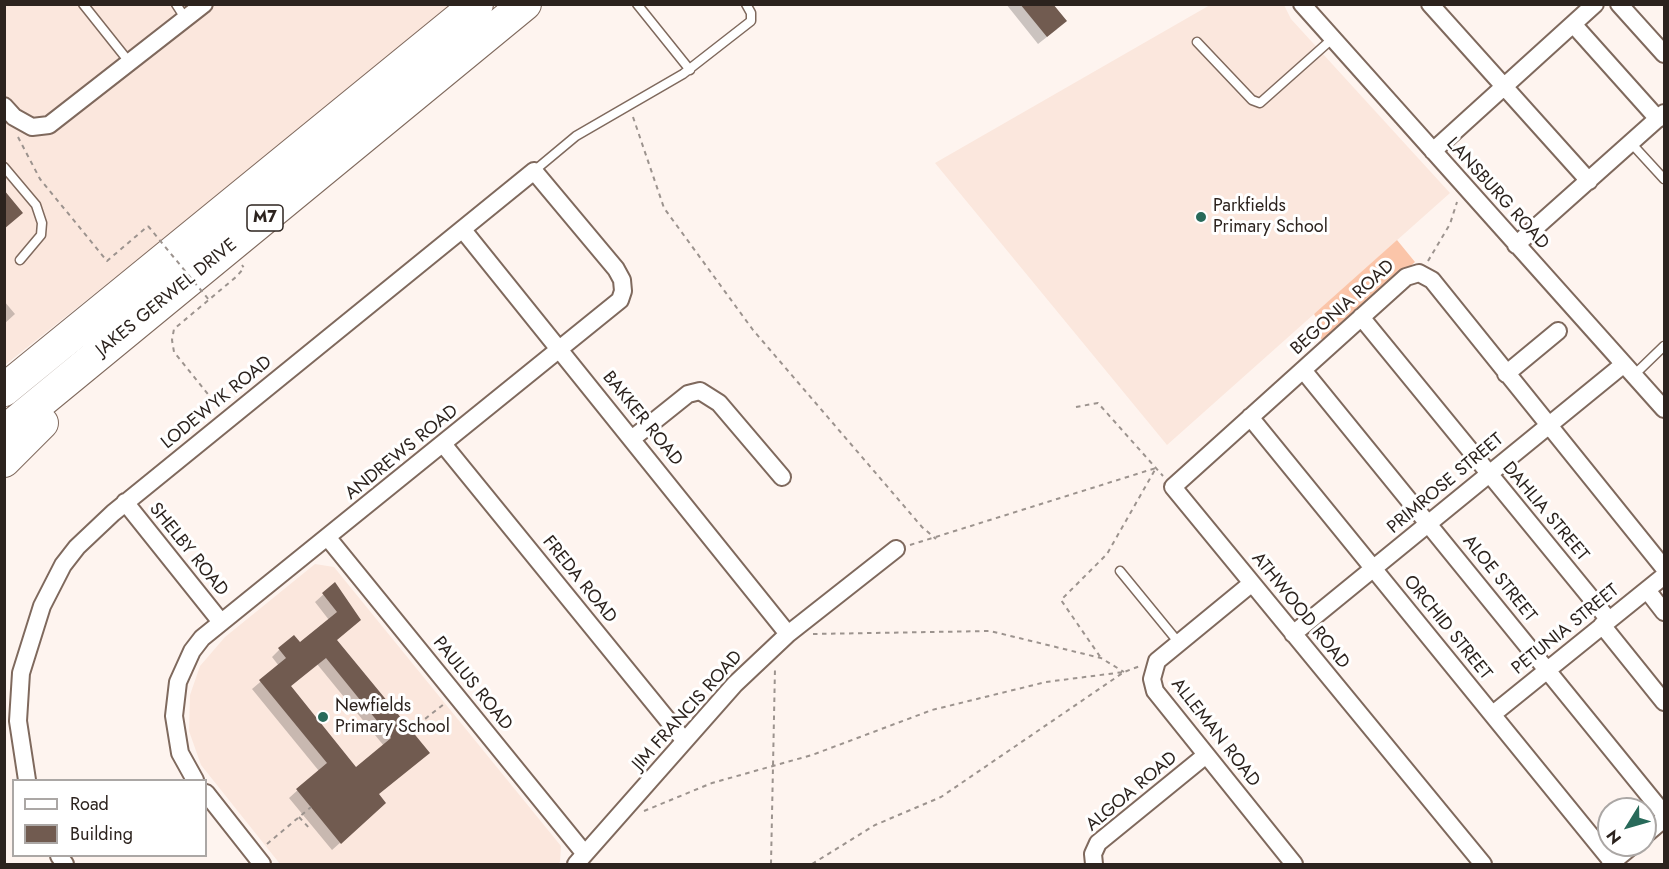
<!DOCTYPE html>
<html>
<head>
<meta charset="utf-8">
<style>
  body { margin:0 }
  #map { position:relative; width:1669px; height:869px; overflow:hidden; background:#fef4ef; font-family:Jost,sans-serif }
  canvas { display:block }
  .frame { position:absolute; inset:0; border:6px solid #2c231e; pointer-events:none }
  .legend { position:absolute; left:12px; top:779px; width:195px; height:78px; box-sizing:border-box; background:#fff; border:2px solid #aba7a5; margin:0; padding:8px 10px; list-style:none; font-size:18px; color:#2c231e }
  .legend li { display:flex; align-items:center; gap:12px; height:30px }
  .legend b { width:30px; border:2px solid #aba7a5 }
  .north { position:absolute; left:1597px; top:797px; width:60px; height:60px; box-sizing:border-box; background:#fff; border:2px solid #aba7a5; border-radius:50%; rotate:233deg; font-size:16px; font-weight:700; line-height:24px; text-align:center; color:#2c231e }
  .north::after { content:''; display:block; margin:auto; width:21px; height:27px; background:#286a5a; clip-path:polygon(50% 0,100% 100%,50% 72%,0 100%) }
</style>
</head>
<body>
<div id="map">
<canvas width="1669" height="869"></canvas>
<div class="frame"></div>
<ul class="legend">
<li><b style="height:8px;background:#fff"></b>Road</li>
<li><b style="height:16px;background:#715b50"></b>Building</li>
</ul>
<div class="north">N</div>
</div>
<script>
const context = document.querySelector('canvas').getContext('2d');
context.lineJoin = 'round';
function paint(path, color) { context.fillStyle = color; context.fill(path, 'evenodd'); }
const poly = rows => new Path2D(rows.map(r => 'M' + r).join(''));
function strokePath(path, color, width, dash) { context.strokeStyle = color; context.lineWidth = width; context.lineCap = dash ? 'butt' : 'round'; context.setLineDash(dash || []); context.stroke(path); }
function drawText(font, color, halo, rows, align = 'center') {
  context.font = font + ' Jost,sans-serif'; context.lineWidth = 6; context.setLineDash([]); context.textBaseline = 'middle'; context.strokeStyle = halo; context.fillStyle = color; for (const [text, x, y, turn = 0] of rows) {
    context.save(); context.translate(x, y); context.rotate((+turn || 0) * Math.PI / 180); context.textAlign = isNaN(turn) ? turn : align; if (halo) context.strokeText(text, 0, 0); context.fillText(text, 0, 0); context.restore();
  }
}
const built = poly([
  [5,5,457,5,5,365],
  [1210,5,1284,5,1291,19,1450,193,1167,445,935,163],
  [315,564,334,567,561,846,560,862,557,864,280,864,201,765,189,731,190,695,200,666,225,637]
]);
const green = poly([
  [1397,240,1415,262,1325,343,1316,333,1318,321,1314,314]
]);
const shadow = poly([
  [1006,4,1052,4,1057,29,1038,44],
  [4,301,15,314,4,324],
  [335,584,359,620,336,640,428,753,377,795,376,811,332,850,289,798,319,771,252,689,279,666,272,657,279,650,300,644,329,620,315,602],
  [317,664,384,746,356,769,290,687]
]);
const building = poly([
  [1020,4,1053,4,1067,21,1047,37],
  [4,190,23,213,4,229],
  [335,582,361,620,337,640,430,753,379,794,386,803,341,844,296,789,327,763,259,680,286,658,278,648,294,635,300,642,337,612,322,593],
  [326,658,391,738,356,767,291,686]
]);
const path = poly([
  [633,117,664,208,753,330,922,527,936,539],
  [18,137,40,179,107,261,148,226],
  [1428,261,1450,224,1457,202],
  [1076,407,1098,403,1163,476],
  [219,408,174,352,172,340,174,329,236,277,244,268,242,265],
  [910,545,1156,468,1107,554,1061,600,1101,658],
  [813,634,990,631,1101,658,1124,672],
  [411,730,444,704],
  [644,811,712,783,812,755,932,710,1046,682,1124,672],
  [299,817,311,830],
  [267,844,311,807],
  [771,864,775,668],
  [812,864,875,825,941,797,1124,672,1140,666]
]);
const lane = poly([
  [83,4,130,63],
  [176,4,185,18],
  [637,4,690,70],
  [1197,42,1252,100,1260,103,1332,39],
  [1631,143,1664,179],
  [4,167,36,205,42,223,41,235,20,260],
  [534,171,576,136,683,74,751,21,751,13,746,4],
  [1634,375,1664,346],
  [1120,571,1179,643]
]);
const street = poly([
  [1302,4,1664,409],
  [1430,4,1589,181],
  [1619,4,1664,54],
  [1573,24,1658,119],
  [4,106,14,117,32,127,49,125,204,4],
  [1433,151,1595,4],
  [463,230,788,634],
  [1516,245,1664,113],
  [1361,317,1609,620],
  [1303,370,1664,814],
  [1506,374,1558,331],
  [1250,417,1614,864],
  [633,438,688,394,700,391,719,403,782,477],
  [443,444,684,740],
  [125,502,221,622],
  [328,538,585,854],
  [1252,583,1157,661,1152,679,1155,691,1294,864],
  [1647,590,1664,612],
  [1602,625,1664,702],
  [1293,634,1624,364],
  [1493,714,1664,576],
  [27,780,18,721,21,673,42,606,63,565,77,547,113,513,534,171,616,269,622,280,623,291,620,300,202,638,192,651,178,682,174,716,180,753,195,780],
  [206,793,262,864],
  [1645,835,1664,819],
  [59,856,65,864],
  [576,864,735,684,788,634,896,549],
  [1094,864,1093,854,1098,843,1206,755],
  [1483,864,1173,487,1406,277,1419,273,1432,280,1664,568],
  [1610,864,1633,845]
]);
const highway = poly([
  [4,390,477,4],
  [4,432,525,4],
  [4,461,42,423]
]);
const pathBridge = poly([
  [148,226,209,300]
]);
const markers = [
  [1201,217,6,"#286a5a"],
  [323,717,6,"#286a5a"]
];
const shields = [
  [265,218,36]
];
const shieldNames = [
  ["M7",265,218]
];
const streetNames = [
  ["LANSBURG ROAD",1497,194,48],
  ["JAKES GERWEL DRIVE",167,298,-39],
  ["BEGONIA ROAD",1343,308,-42],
  ["LODEWYK ROAD",217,403,-39],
  ["BAKKER ROAD",642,419,51],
  ["ANDREWS ROAD",402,453,-39],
  ["PRIMROSE STREET",1446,484,-40],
  ["DAHLIA STREET",1545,512,50],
  ["SHELBY ROAD",188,550,51],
  ["ALOE STREET",1499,579,51],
  ["FREDA ROAD",579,580,51],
  ["ATHWOOD ROAD",1300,611,51],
  ["ORCHID STREET",1447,628,51],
  ["PETUNIA STREET",1566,630,-39],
  ["PAULUS ROAD",472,684,51],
  ["JIM FRANCIS ROAD",688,711,-48],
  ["ALLEMAN ROAD",1215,733,52],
  ["ALGOA ROAD",1132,792,-40]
];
const poiNames = [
  ["Parkfields",1213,207],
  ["Primary School",1213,228],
  ["Newfields",335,707],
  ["Primary School",335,728]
];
paint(built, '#fbe7dd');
paint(green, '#fbc5a9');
paint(shadow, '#0003');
paint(building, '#715b50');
strokePath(lane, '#7f695d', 11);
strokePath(street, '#7f695d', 20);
strokePath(highway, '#7f695d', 34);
strokePath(path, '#9c938e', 2, [4.5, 4.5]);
strokePath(lane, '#fff', 8);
strokePath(street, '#fff', 16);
strokePath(highway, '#fff', 32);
strokePath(pathBridge, '#9c938e', 2, [4.5, 4.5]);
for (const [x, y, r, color] of markers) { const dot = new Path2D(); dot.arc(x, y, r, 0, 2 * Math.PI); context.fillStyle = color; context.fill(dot); strokePath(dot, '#fff', 2); }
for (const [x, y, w] of shields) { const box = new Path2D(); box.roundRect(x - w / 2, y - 13, w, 26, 4.5); context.fillStyle = '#fff'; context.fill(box); strokePath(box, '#2c231e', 1.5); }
drawText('bold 16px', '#2c231e', null, shieldNames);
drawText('18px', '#2c231e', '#fff', streetNames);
drawText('18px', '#2c231e', '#fff', poiNames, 'left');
</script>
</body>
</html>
